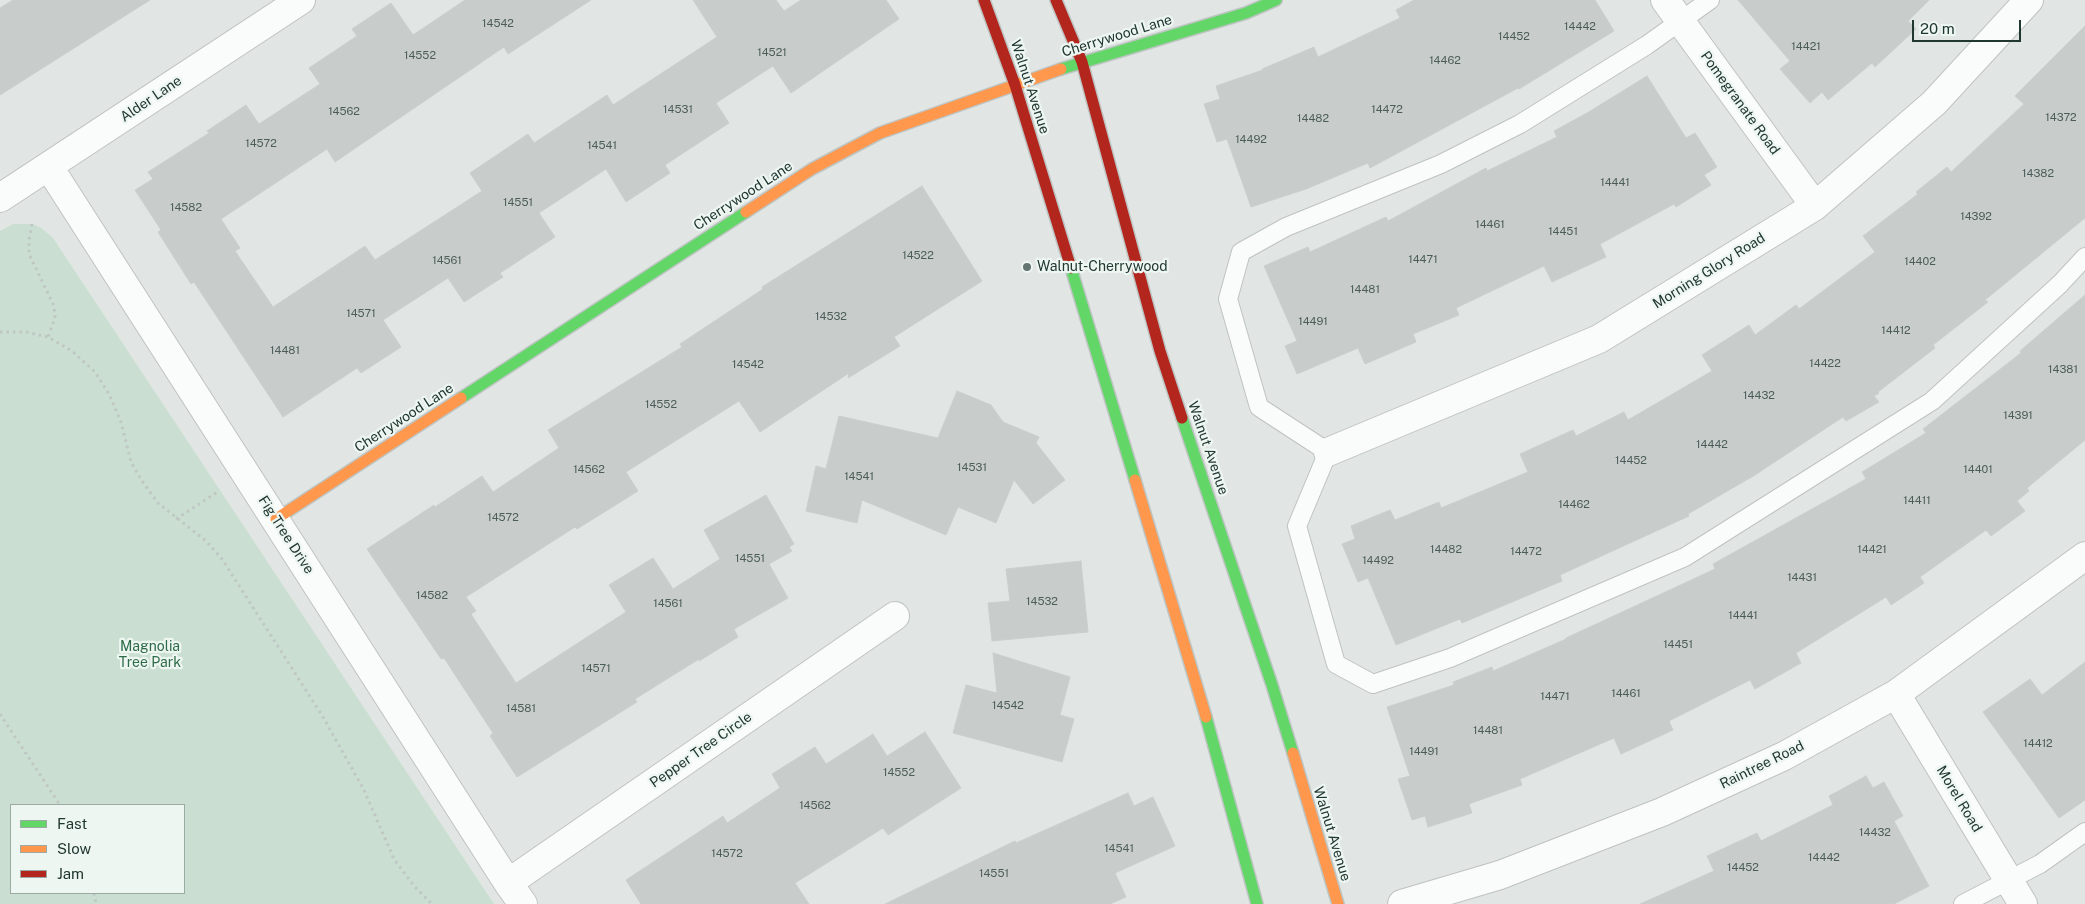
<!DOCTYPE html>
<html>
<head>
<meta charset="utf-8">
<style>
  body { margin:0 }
  #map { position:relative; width:2085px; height:904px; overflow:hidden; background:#e1e6e4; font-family:"Public Sans",sans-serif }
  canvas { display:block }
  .legend { position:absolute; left:10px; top:804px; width:175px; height:90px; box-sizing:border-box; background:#eef6f2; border:1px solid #9caaa5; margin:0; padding:6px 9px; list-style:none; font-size:15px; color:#213732 }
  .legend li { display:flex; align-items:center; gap:10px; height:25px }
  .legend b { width:25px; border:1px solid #9caaa5 }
  .scale { position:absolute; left:1912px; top:20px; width:109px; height:22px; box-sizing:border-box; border:2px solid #213732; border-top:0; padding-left:6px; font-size:15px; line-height:18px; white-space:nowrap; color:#213732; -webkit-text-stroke:4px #eef6f2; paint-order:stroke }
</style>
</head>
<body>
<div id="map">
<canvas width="2085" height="904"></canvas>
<ul class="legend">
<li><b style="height:6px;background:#63d668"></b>Fast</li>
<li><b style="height:6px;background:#ff974d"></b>Slow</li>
<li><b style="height:6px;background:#b3261e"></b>Jam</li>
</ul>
<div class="scale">20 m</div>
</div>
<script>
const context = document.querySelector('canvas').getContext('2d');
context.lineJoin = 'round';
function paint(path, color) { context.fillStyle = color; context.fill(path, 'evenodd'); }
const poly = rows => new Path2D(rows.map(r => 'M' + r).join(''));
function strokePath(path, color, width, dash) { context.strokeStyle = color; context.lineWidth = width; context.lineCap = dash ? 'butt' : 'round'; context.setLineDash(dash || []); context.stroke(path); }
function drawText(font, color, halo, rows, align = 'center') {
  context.font = font + ' "Public Sans",sans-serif'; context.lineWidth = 4.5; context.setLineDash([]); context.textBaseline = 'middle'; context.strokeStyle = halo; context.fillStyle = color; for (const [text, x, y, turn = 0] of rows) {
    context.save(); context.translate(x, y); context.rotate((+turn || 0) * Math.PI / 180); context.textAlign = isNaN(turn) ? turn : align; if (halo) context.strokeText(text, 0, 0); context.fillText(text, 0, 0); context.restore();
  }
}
const green = poly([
  [13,224,32,224,40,227,53,238,494,904,0,904,0,231],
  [184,805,184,893,11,893,11,805]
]);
const building = poly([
  [13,0,150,0,0,95,0,8,13,0],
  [465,0,591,0,508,54,504,47,335,162,327,149,221,219,240,248,235,251,273,307,365,246,375,260,482,191,470,173,528,134,534,143,607,95,613,105,717,37,693,0,776,0,784,11,801,0,886,0,899,19,791,93,773,66,716,103,729,123,665,165,670,173,626,202,606,169,539,213,555,237,500,273,503,277,464,302,448,278,383,320,401,347,361,373,357,368,283,417,194,282,191,284,158,232,161,230,135,190,153,179,148,172,209,133,207,131,246,105,259,124,320,84,309,68,357,36,352,29,391,3,413,35,465,0],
  [1414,0,1595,0,1614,31,1519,89,1518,88,1370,168,1368,163,1306,189,1251,207,1227,139,1217,142,1204,104,1220,99,1216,86,1263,70,1262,69,1314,47,1318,57,1400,18,1396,10,1414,0],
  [1738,0,1929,0,1908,21,1916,29,1875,67,1872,63,1828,100,1822,92,1810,103,1780,69,1790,61,1738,0],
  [2085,26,2085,218,1985,300,1988,302,1933,345,1935,348,1878,392,1879,393,1874,396,1879,402,1846,421,1843,417,1755,475,1688,514,1689,516,1560,575,1562,581,1462,623,1460,619,1396,645,1368,578,1358,582,1342,544,1355,539,1351,526,1390,510,1395,520,1439,502,1441,508,1528,472,1520,454,1573,430,1576,436,1624,412,1628,420,1712,371,1702,355,1749,325,1755,335,1796,305,1799,309,1875,252,1863,236,1918,194,1916,192,1947,167,1951,172,2024,104,2015,96,2085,26],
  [1647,76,1686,138,1695,133,1717,167,1704,175,1711,185,1676,207,1674,204,1600,244,1606,257,1552,282,1544,266,1456,308,1459,315,1413,334,1416,342,1365,364,1358,348,1297,374,1285,346,1297,341,1264,266,1308,247,1310,252,1386,217,1388,221,1486,168,1487,171,1557,137,1554,131,1587,113,1647,76],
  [922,186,982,281,894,337,900,346,848,378,849,373,760,432,739,401,626,472,638,491,577,529,575,527,466,597,476,611,471,614,516,683,626,612,609,585,653,558,673,589,720,559,704,530,766,495,794,544,789,547,792,551,769,564,788,598,734,629,738,637,699,661,699,659,635,699,637,702,517,777,490,736,493,733,444,658,441,659,367,549,434,505,435,507,482,476,493,492,559,448,548,430,682,347,680,344,763,289,762,287,922,186],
  [2085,295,2085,440,2027,488,2029,491,2017,501,2025,511,1991,536,1986,530,1920,577,1924,583,1891,605,1886,597,1796,653,1801,663,1755,689,1750,680,1669,721,1673,730,1621,754,1614,738,1520,779,1522,785,1469,804,1472,813,1428,827,1425,816,1412,820,1398,779,1410,776,1387,707,1454,685,1453,682,1492,667,1493,671,1566,639,1566,638,1715,569,1713,564,1866,479,1862,472,1926,433,1923,429,2021,353,2020,351,2085,295],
  [957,391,991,405,1003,422,1039,437,1036,443,1065,480,1033,504,1014,480,996,523,958,507,946,535,862,500,857,523,806,511,816,466,826,469,839,416,938,438,957,391],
  [1081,561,1088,632,992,641,988,603,1010,601,1006,569,1081,561],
  [993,653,1070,677,1060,715,1074,719,1062,762,953,733,966,685,997,693,993,653],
  [2085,662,2085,800,2059,818,1983,712,2030,679,2042,695,2085,662],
  [925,732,961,788,888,835,883,828,795,883,809,904,641,904,626,880,723,816,727,823,780,788,772,774,815,747,826,764,873,734,887,756,925,732],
  [1866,776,1873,788,1884,782,1903,816,1894,821,1929,886,1894,904,1640,904,1714,871,1707,856,1757,833,1761,841,1833,805,1829,796,1866,776],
  [1128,793,1134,806,1153,797,1175,846,1115,873,1126,897,1110,904,885,904,1015,841,1016,843,1128,793]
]);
const path = poly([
  [32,224,29,240,29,254,54,306,55,318,48,337],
  [0,332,26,332,48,337,72,351,95,372,109,394,121,422,131,462,142,481,158,503,206,541,222,559,323,717,364,790,394,859,414,886,432,904],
  [176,519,219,491],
  [0,714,60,805],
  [94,893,96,904]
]);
const lane = poly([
  [1710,0,1647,45,1520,124,1441,164,1286,227,1241,252,1228,299,1259,407,1328,452,1297,526,1336,664,1373,684,1450,658,1685,557,1932,401,2060,284,2085,257],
  [1963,904,2040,864,2085,832]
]);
const street = poly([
  [1665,0,1815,206],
  [49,167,508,883,523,904],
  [0,198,301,0],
  [1328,452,1599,339,1815,206,1934,103,2029,0],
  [1896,694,2023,904],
  [508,883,895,616],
  [1402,904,1500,875,1662,812,1784,756,1896,694,2085,556]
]);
const fast = poly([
  [1061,69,1246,13,1276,0],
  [1071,268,1135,480],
  [461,398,746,212],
  [1182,418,1272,685,1293,753],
  [1206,717,1257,904]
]);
const slow = poly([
  [746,212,812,169,880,133,1061,69],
  [1135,480,1206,717],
  [276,519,461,398],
  [1293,753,1338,904]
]);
const jam = poly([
  [984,0,1015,85,1071,268],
  [1056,0,1082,62,1160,351,1182,418]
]);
const markers = [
  [1027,267,5,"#647470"]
];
const numberNames = [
  ["14542",498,24],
  ["14442",1580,27],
  ["14452",1514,37],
  ["14421",1806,47],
  ["14521",772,53],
  ["14552",420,56],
  ["14462",1445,61],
  ["14531",678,110],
  ["14472",1387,110],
  ["14562",344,112],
  ["14372",2061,118],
  ["14482",1313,119],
  ["14492",1251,140],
  ["14572",261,144],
  ["14541",602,146],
  ["14382",2038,174],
  ["14441",1615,183],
  ["14551",518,203],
  ["14582",186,208],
  ["14392",1976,217],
  ["14461",1490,225],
  ["14451",1563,232],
  ["14522",918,256],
  ["14471",1423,260],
  ["14561",447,261],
  ["14402",1920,262],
  ["14481",1365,290],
  ["14571",361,314],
  ["14532",831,317],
  ["14491",1313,322],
  ["14412",1896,331],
  ["14481",285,351],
  ["14422",1825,364],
  ["14542",748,365],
  ["14381",2063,370],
  ["14432",1759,396],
  ["14552",661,405],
  ["14391",2018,416],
  ["14442",1712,445],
  ["14452",1631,461],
  ["14531",972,468],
  ["14562",589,470],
  ["14401",1978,470],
  ["14541",859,477],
  ["14411",1917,501],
  ["14462",1574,505],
  ["14572",503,518],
  ["14482",1446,550],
  ["14421",1872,550],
  ["14472",1526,552],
  ["14551",750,559],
  ["14492",1378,561],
  ["14431",1802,578],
  ["14582",432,596],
  ["14532",1042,602],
  ["14561",668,604],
  ["14441",1743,616],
  ["14451",1678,645],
  ["14571",596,669],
  ["14461",1626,694],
  ["14471",1555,697],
  ["14542",1008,706],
  ["14581",521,709],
  ["14481",1488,731],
  ["14412",2038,744],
  ["14491",1424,752],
  ["14552",899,773],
  ["14562",815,806],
  ["14432",1875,833],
  ["14541",1119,849],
  ["14572",727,854],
  ["14442",1824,858],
  ["14452",1743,868],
  ["14551",994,874]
];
const streetNames = [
  ["Cherrywood Lane",1117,36,-17],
  ["Walnut Avenue",1030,87,72],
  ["Alder Lane",151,99,-34],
  ["Pomegranate Road",1740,103,54],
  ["Cherrywood Lane",743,196,-33],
  ["Morning Glory Road",1709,271,-32],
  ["Cherrywood Lane",404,418,-33],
  ["Walnut Avenue",1208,448,71],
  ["Fig Tree Drive",286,535,57],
  ["Pepper Tree Circle",701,750,-35],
  ["Raintree Road",1762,765,-26],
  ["Morel Road",1959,799,59],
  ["Walnut Avenue",1332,834,73]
];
const poiNames = [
  ["Walnut-Cherrywood",1037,267]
];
const parkNames = [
  ["Magnolia",150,647],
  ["Tree Park",150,663]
];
paint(green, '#cadfd1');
paint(building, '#c8cdcb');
strokePath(building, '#cacfcd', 1);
strokePath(lane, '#bec3c1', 20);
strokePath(street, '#bec3c1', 30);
strokePath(fast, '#bec4c2', 14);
strokePath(slow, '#bec4c2', 14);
strokePath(jam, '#bec4c2', 14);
strokePath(path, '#bfc7c5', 3, [2.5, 4]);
strokePath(lane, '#fafbfb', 18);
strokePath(street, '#fafbfb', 28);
strokePath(fast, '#63d668', 11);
strokePath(slow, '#ff974d', 11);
strokePath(jam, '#b3261e', 11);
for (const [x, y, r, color] of markers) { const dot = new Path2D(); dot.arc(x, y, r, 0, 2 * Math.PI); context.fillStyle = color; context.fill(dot); strokePath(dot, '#eef6f2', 2); }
drawText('11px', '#4c5d59', null, numberNames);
drawText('14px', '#213732', '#eef6f2', streetNames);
drawText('14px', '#213732', '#eef6f2', poiNames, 'left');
drawText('14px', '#2e6b48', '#eef6f2', parkNames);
</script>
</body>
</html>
